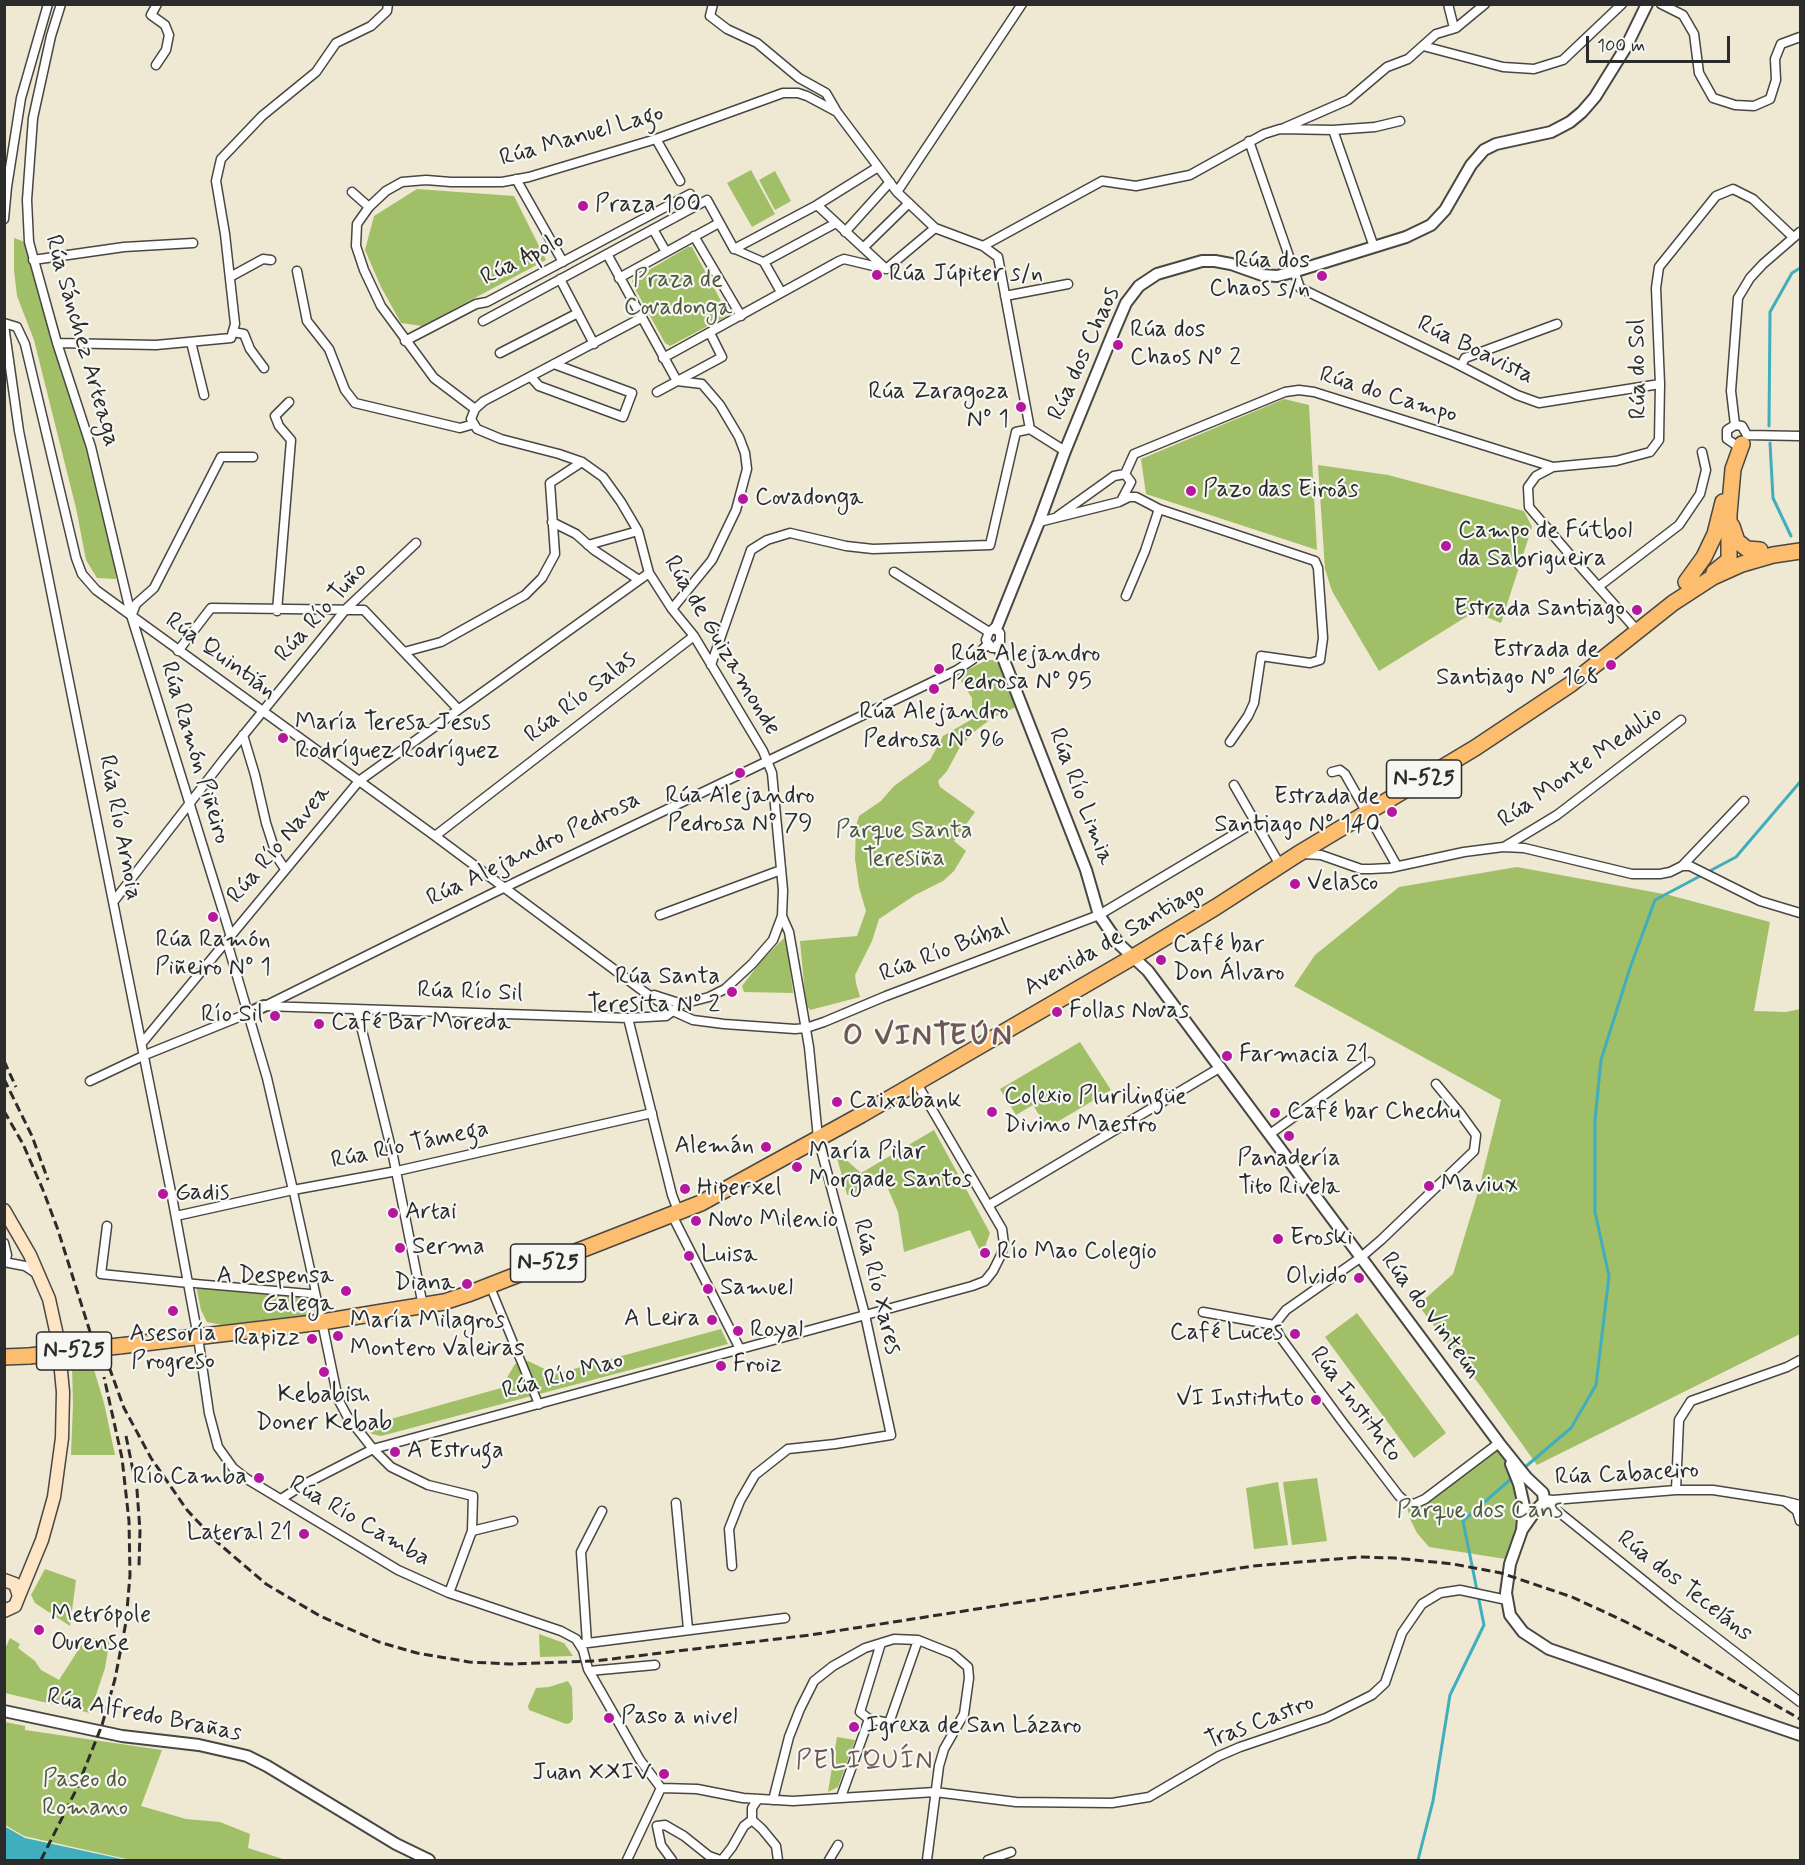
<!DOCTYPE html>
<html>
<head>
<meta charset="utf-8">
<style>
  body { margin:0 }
  #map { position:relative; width:1805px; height:1865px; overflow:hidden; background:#efe8d2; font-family:Mynerve,sans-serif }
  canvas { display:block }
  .frame { position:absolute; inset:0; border:6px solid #2b2b2b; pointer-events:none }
  .scale { position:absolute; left:1586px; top:36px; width:144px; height:27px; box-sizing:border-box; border:3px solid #2b2b2b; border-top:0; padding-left:8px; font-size:18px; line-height:21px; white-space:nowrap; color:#2b2b2b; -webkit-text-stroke:4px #f6f6f2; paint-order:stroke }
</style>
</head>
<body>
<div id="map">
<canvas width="1805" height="1865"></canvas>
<div class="frame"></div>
<div class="scale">100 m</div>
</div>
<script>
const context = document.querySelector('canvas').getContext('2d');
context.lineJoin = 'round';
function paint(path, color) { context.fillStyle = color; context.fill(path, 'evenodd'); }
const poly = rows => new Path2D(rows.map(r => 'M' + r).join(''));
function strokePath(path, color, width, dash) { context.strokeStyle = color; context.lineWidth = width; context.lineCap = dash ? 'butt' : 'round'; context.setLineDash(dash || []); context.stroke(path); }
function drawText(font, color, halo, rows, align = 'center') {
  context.font = font + ' Mynerve,sans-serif'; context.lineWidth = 4.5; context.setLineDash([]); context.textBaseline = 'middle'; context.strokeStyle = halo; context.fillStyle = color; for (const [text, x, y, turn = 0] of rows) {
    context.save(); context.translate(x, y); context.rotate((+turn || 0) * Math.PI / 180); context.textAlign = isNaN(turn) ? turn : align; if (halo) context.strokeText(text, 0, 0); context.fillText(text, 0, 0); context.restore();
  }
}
const green = poly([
  [751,170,775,214,752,227,727,183],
  [775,171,791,201,775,210,759,180],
  [417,189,514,196,546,260,422,326,401,323,381,287,365,250,374,216],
  [14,238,25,242,67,386,95,471,115,562,116,579,97,578,86,560,76,508,34,340,17,296,14,270],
  [688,247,692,247,728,314,725,317,670,346,665,343,633,285,632,280],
  [1284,399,1309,405,1317,550,1146,494,1141,459],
  [1318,465,1388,475,1524,511,1532,527,1501,623,1474,612,1379,671,1332,591,1325,569],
  [987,660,993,660,998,664,1016,707,992,718,975,731,960,747,947,771,938,781,940,787,975,812,954,841,966,851,954,871,943,881,915,895,879,919,872,941,855,975,856,983,860,997,810,1010,806,1005,800,941,857,936,866,911,859,887,855,859,856,826,859,816,881,801,894,786,930,760,943,736,972,719,972,698,957,675],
  [1517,867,1669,895,1770,922,1754,1011,1786,1012,1800,1009,1800,1334,1537,1465,1482,1388,1418,1305,1453,1274,1479,1189,1501,1100,1294,986,1315,955,1399,887],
  [786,936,793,993,744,992,742,986,763,959],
  [1080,1042,1111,1090,1047,1128,1033,1105,1016,1115,1000,1089],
  [934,1130,990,1233,982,1255,970,1230,904,1252,898,1212,886,1184,883,1184,847,1195,835,1150,861,1173],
  [196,1286,304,1295,307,1311,306,1315,222,1325,207,1322,201,1310],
  [1357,1313,1446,1433,1414,1458,1325,1337],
  [721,1329,728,1344,381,1436,372,1434,366,1426,501,1388,515,1364,528,1361,555,1374],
  [92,1363,104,1403,115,1455,71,1455,73,1404,72,1366],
  [1499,1443,1511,1464,1522,1500,1512,1560,1429,1547,1417,1533,1411,1521,1405,1501,1414,1504],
  [1317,1478,1327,1541,1292,1545,1283,1482],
  [1278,1482,1288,1545,1254,1549,1246,1488],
  [45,1569,76,1580,70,1626,35,1603,31,1595],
  [539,1634,564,1643,573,1656,540,1657],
  [10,1638,20,1644,18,1648,35,1661,41,1670,59,1680,86,1638,110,1638,105,1668,90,1713,5,1693,5,1649],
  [568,1681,572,1688,573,1719,570,1723,566,1724,529,1710,528,1706,536,1688,549,1687],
  [5,1722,25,1726,25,1730,162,1750,141,1806,186,1819,220,1822,250,1834,248,1848,286,1860,131,1860,24,1836,5,1825],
  [837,1737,855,1740,838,1787,828,1792]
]);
const water = poly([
  [4,1826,25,1838,126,1860,5,1860]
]);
const stream = poly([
  [1769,426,1770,312,1792,273,1800,268],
  [1770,443,1773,498,1791,536],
  [1524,1468,1571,1428,1596,1385,1609,1276,1595,1212,1595,1120,1601,1060,1630,968,1655,900,1736,857,1800,782],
  [1418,1860,1433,1801,1450,1695,1484,1625,1463,1521,1512,1478]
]);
const pedestrian = poly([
  [734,249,764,262],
  [293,1190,322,1322],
  [189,1283,315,1294],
  [490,1286,539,1405]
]);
const minor = poly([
  [61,4,51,36,33,118,27,200,29,242,57,343,91,447,131,615,231,937],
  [713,4,710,16,727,29,757,43,799,78,826,93,837,112,897,192,935,228,983,246,998,257,1030,429,1065,451],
  [1448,4,1454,28],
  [1661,4,1683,15,1694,34,1699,73,1713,98,1735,105,1754,106,1770,99,1776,80,1775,59,1781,44,1800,37],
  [1423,46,1503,67,1534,69,1563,60,1622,4],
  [156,65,166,50,169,35,165,25,151,15,157,4],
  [1284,128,1348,100,1387,67,1408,59,1436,34,1456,28,1485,4],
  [1333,130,1374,247],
  [656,139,680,181],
  [1249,141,1300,288,1457,364,1517,395,1539,403,1660,384],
  [516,179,563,262],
  [352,192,369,207],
  [897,192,1022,4],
  [817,205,885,268],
  [4,219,7,187,21,98,48,4],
  [653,229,666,252],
  [845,232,890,182],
  [694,236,741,316],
  [983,246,1102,181,1136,186,1190,175,1264,134,1280,129,1333,130,1375,127,1400,121],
  [863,248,909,203],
  [607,254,677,381],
  [33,260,124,247,193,243],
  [886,269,935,228],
  [297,271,307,321,329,349,345,390,355,403,460,428,474,424],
  [230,277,263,259,271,260],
  [619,278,719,223],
  [560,279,594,344],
  [781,292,764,262,836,223],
  [1005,296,1068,284],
  [483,321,707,200,734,249,817,205,878,167],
  [4,323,17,327,25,344,76,558,82,574,96,590,435,836,643,991,673,1011,693,1020,724,1024,795,1029,806,1028,824,1022,886,996,1099,915,1255,822],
  [4,325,19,431,173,1202,198,1337,209,1413,218,1447,233,1468,247,1479,398,1570,449,1593,561,1631,576,1639,583,1650,588,1669,640,1760,661,1788],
  [233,332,244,334,250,349,264,368],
  [405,341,476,304,487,302,690,194],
  [191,342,204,395],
  [57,343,156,345,231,338,235,324,225,234,216,181,221,159,262,116,316,72,336,43,371,26,387,11,388,4],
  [500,353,578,313],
  [663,358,839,261,844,259,886,269],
  [1461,366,1465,358,1557,324],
  [531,377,539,386,623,417,632,393,554,364],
  [657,392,722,357,710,333],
  [475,409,434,378,381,306,364,270,356,246,357,224,369,207,386,191,402,182,426,180,451,182,502,182,529,177,656,139,783,93,798,93,807,96,837,112],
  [1735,425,1731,391,1738,298,1750,278,1763,264,1800,232],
  [1735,425,1727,430,1727,439,1736,445,1742,443],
  [1735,425,1742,426,1747,435],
  [1747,435,1800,436],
  [1125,474,1134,454,1285,392,1299,390,1314,392,1553,467],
  [1122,499,1131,482,1125,474],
  [1058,516,1114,476,1125,474],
  [552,522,576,534,594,550,639,580],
  [1039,522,1119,502,1129,497,1136,497,1159,509,1315,561,1318,568,1323,638,1320,660,1310,663,1261,656,1254,703,1248,716,1230,742],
  [588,545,638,531],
  [894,572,989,632],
  [1598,587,1679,525,1700,494,1706,470,1702,452],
  [1126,596,1145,551,1159,509],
  [672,609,712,560,736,510,747,469,745,453,739,437,720,405,702,384,677,381],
  [277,611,291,440,279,426,275,416,289,402],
  [132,614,136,604,154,588,221,457,253,457],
  [1634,627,1571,556,1529,507,1528,487,1536,476,1553,467,1616,461,1650,452,1659,440,1660,384,1656,288,1659,267,1716,196,1733,189,1753,199,1793,237],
  [994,628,1000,633,1000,642,996,648,992,648,986,640,989,632,994,628],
  [178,651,211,608,364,610,458,709],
  [404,652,441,642,525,595,542,578,555,554,550,483,582,462],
  [711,665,751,550,767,540,790,533,846,546,873,549,990,545,1016,432,1030,429],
  [243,735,255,775,266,823,277,857,285,869],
  [1332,772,1340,770,1345,774,1397,866],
  [1234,785,1280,865],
  [435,836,694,636],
  [1504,847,1557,815,1681,720],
  [1304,854,1321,855,1361,869,1371,869,1390,868,1464,852,1503,847,1524,848,1632,874,1660,874,1670,872,1682,866,1690,866,1760,901,1800,913],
  [1682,866,1744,801],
  [114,901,224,759,346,609,416,543],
  [660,915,781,870],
  [227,942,267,1078,293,1190],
  [654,995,682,1004],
  [264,1006,628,1018,666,1016,682,1004,709,997,725,989,752,964,773,940,782,916,783,890,772,773,763,751,694,636,672,609,649,573,638,531,621,502,603,477,582,462,559,454,501,439,477,429,471,419,475,409,484,401,641,318],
  [265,1006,491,894,957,670,972,660,988,644],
  [357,1010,393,1156,423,1306],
  [628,1018,672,1195,679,1213],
  [142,1043,359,781,649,573],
  [90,1081,145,1055,249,1013],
  [1436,1084,1460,1113,1476,1135,1474,1151,1381,1240,1360,1258,1286,1310,1274,1325,1281,1338,1341,1420,1399,1496,1405,1501,1414,1504,1425,1499,1499,1443],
  [1270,1134,1370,1062],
  [989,1205,1221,1067],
  [672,1215,740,1349],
  [176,1216,293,1190,397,1171,652,1113],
  [107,1226,101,1274,189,1283],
  [4,1243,7,1255,5,1262],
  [4,1262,25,1266,37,1274],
  [1203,1312,1274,1325],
  [322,1322,338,1399,347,1416,373,1449,391,1467,428,1485,473,1496,472,1531,449,1593],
  [1676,1490,1679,1420,1691,1401,1787,1367,1800,1360],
  [281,1499,303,1485,373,1449,972,1286,985,1281,993,1271,1001,1255,1004,1244,1002,1229,916,1082],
  [1544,1499,1553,1500,1676,1490,1713,1490,1784,1501,1800,1505],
  [1544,1502,1560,1513,1674,1605,1800,1702],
  [676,1503,688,1629],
  [1787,1503,1797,1511,1800,1521],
  [472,1531,513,1521],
  [732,1566,729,1529,740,1501,755,1475,788,1449,835,1444,891,1435,865,1315,818,1138,809,1047,789,932,782,916],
  [587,1643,581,1552,602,1511],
  [580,1644,785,1618],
  [589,1671,655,1665],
  [869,1719,889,1723,918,1640],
  [869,1719,860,1712,881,1643],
  [661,1788,697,1789,743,1798,793,1801,935,1792,1016,1802,1112,1803,1149,1797,1219,1756,1240,1747,1326,1718,1372,1695,1385,1683,1402,1633,1422,1604,1440,1593,1460,1590,1507,1600],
  [841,1797,869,1719],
  [758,1799,752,1808,752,1820,762,1829,776,1846,778,1860],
  [773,1800,789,1737,800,1709,814,1681,833,1666,865,1648,894,1639,918,1640,953,1654,968,1667,969,1678,964,1714,944,1749,939,1766,927,1860],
  [657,1826,665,1825,684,1836,709,1856,720,1860],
  [657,1826,661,1845,672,1860],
  [627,1860,661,1788],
  [722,1860,732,1847,744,1826,752,1820],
  [829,1860,838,1845],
  [988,1860,1011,1852]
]);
const tertiary = poly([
  [996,629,1039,522,1065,451,1114,331,1126,303,1139,286,1157,274,1202,261,1215,261,1231,264,1262,275,1277,276,1293,272,1406,237,1431,225,1445,210,1471,165,1484,150,1496,144,1551,132,1570,122,1582,112,1595,97,1626,47,1647,4],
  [998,645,1086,870,1099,915,1119,944,1148,971,1499,1443,1527,1478,1543,1493,1544,1502,1536,1510,1522,1530],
  [249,1013,264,1006],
  [1511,1464,1519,1484,1524,1506,1522,1530,1510,1564,1506,1593,1510,1615,1523,1632,1549,1649,1800,1735],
  [4,1711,122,1736,199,1745,247,1756,267,1766,396,1844,429,1860]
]);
const secondary = poly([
  [4,1210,30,1255,49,1299,58,1340,63,1392,62,1438,54,1497,42,1540,19,1596],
  [4,1580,15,1584,19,1596,15,1606,4,1611]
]);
const trunk = poly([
  [1732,526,1737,541,1747,549,1760,550],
  [1714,572,1729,560,1729,514,1733,469,1742,444],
  [1686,582,1704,557,1715,534,1723,502],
  [119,1346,322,1322,444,1302,468,1294,701,1203,861,1115,1133,957,1216,907,1298,854,1475,748,1571,684,1673,603,1713,577,1742,564,1773,555,1800,551],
  [4,1357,29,1356]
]);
const rail = poly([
  [4,1061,16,1087],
  [4,1079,32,1136,48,1180],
  [4,1111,23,1144,43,1190,58,1230,97,1354],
  [100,1342,124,1408,151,1458,187,1510,217,1542,266,1584,320,1616,379,1642,417,1653,469,1662,510,1664,595,1661,810,1635,1253,1566,1360,1557,1395,1558,1453,1564,1501,1573,1572,1597,1624,1621,1672,1646,1800,1719],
  [126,1436,137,1490,140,1531,139,1566],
  [41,1860,77,1788,102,1725,115,1679,126,1622,130,1575,129,1521,122,1458,104,1377]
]);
const trunkBridge = poly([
  [29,1356,119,1346]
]);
const markers = [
  [583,206,6,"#b5179e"],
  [877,275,6,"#b5179e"],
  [1322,276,6,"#b5179e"],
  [1118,345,6,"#b5179e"],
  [1021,407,6,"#b5179e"],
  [1191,491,6,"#b5179e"],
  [743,499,6,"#b5179e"],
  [1446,546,6,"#b5179e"],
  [1637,610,6,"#b5179e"],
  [1611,665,6,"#b5179e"],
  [939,669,6,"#b5179e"],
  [934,689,6,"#b5179e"],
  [283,738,6,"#b5179e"],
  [740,773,6,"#b5179e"],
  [1392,812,6,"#b5179e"],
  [1295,884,6,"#b5179e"],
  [213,917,6,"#b5179e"],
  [1161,960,6,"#b5179e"],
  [732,992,6,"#b5179e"],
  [1057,1012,6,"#b5179e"],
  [275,1016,6,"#b5179e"],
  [319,1024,6,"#b5179e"],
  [1227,1056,6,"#b5179e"],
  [837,1102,6,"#b5179e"],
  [992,1112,6,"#b5179e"],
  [1275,1113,6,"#b5179e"],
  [1289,1136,6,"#b5179e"],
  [766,1147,6,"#b5179e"],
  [797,1167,6,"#b5179e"],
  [1429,1186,6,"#b5179e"],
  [685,1189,6,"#b5179e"],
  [163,1194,6,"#b5179e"],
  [393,1213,6,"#b5179e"],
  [696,1221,6,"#b5179e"],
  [1278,1239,6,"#b5179e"],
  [400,1248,6,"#b5179e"],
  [985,1253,6,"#b5179e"],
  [689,1256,6,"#b5179e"],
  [1359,1278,6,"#b5179e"],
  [467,1284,6,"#b5179e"],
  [708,1289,6,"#b5179e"],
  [346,1291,6,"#b5179e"],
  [173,1311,6,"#b5179e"],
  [712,1320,6,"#b5179e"],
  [738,1331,6,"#b5179e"],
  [1295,1334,6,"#b5179e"],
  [338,1336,6,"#b5179e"],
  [312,1339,6,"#b5179e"],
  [721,1366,6,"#b5179e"],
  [324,1372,6,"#b5179e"],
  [1316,1400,6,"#b5179e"],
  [395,1452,6,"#b5179e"],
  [259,1478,6,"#b5179e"],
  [304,1534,6,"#b5179e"],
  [39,1630,6,"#b5179e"],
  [609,1718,6,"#b5179e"],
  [854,1727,6,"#b5179e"],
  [664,1774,6,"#b5179e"]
];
const shields = [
  [1424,779,75],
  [548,1263,75],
  [74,1351,75]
];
const shieldNames = [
  ["N-525",1424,779],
  ["N-525",548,1263],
  ["N-525",74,1351]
];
const streetNames = [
  ["Rúa Manuel Lago",582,137,-16],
  ["Rúa Apolo",523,260,-27],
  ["Rúa Sánchez Arteaga",81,341,74],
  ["Rúa Boavista",1475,351,26],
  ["Rúa dos Chaos",1085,354,-66],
  ["Rúa do Sol",1639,369,-91],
  ["Rúa do Campo",1388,396,17],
  ["Rúa Río Tuño",322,613,-48],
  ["Rúa de Guizamonde",721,646,59],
  ["Rúa Quintián",220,657,36],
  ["Rúa Río Salas",581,698,-38],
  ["Rúa Ramón Piñeiro",194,753,73],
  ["Rúa Monte Medulio",1581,768,-35],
  ["Rúa Río Limia",1080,797,69],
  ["Rúa Río Arnoia",119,828,79],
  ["Rúa Río Navea",280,845,-50],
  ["Rúa Alejandro Pedrosa",534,850,-26],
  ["Avenida de Santiago",1115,940,-30],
  ["Rúa Río Búbal",945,952,-21],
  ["Rúa Río Sil",470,993,2],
  ["Rúa Río Támega",410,1146,-12],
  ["Rúa Río Xares",876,1287,76],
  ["Rúa do Vinteún",1430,1316,53],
  ["Rúa Río Mao",563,1377,-15],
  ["Rúa Instituto",1355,1405,53],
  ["Rúa Cabaceiro",1627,1475,-3],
  ["Rúa Río Camba",359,1522,30],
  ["Rúa dos Teceláns",1684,1587,38],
  ["Rúa Alfredo Brañas",144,1716,11],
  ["Tras Castro",1260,1723,-21]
];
const poiNames = [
  ["Praza 100",595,206],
  ["Rúa dos",1310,262,"right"],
  ["Chaos s/n",1310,290,"right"],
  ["Rúa Júpiter s/n",889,275],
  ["Rúa dos",1130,331],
  ["Chaos Nº 2",1130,359],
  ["Rúa Zaragoza",1009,393,"right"],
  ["Nº 1",1009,421,"right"],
  ["Pazo das Eiroás",1203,491],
  ["Covadonga",755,499],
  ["Campo de Fútbol",1458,532],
  ["da Sabrigueira",1458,560],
  ["Estrada Santiago",1625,610,"right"],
  ["Estrada de",1599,651,"right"],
  ["Santiago Nº 168",1599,679,"right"],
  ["Rúa Alejandro",951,655],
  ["Pedrosa Nº 95",951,683],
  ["Rúa Alejandro",934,713,"center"],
  ["Pedrosa Nº 96",934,741,"center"],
  ["María Teresa Jesus",295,724],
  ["Rodríguez Rodríguez",295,752],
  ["Rúa Alejandro",740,797,"center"],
  ["Pedrosa Nº 79",740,825,"center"],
  ["Estrada de",1380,798,"right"],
  ["Santiago Nº 140",1380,826,"right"],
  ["Velasco",1307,884],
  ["Rúa Ramón",213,941,"center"],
  ["Piñeiro Nº 1",213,969,"center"],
  ["Café bar",1173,946],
  ["Don Álvaro",1173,974],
  ["Rúa Santa",720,978,"right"],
  ["Teresita Nº 2",720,1006,"right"],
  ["Follas Novas",1069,1012],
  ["Río Sil",263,1016,"right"],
  ["Café Bar Moreda",331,1024],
  ["Farmacia 21",1239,1056],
  ["Colexio Plurilingüe",1004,1098],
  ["Divino Maestro",1004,1126],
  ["Caixabank",849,1102],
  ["Café bar Chechu",1287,1113],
  ["Alemán",754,1147,"right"],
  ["María Pilar",809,1153],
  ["Morgade Santos",809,1181],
  ["Panadería",1289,1160,"center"],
  ["Tito Rivela",1289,1188,"center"],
  ["Maviux",1441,1186],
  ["Hiperxel",697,1189],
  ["Gadis",175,1194],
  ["Artai",405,1213],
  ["Novo Milenio",708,1221],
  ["Eroski",1290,1239],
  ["Serma",412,1248],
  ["Río Mao Colegio",997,1253],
  ["Luisa",701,1256],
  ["A Despensa",334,1277,"right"],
  ["Galega",334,1305,"right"],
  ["Olvido",1347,1278,"right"],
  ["Diana",455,1284,"right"],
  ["Samuel",720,1289],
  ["A Leira",700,1320,"right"],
  ["María Milagros",350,1322],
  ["Montero Valeiras",350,1350],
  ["Royal",750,1331],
  ["Café Luces",1283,1334,"right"],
  ["Asesoría",173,1335,"center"],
  ["Progreso",173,1363,"center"],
  ["Rapizz",300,1339,"right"],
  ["Froiz",733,1366],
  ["Kebabish",324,1396,"center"],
  ["Doner Kebab",324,1424,"center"],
  ["VI Instituto",1304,1400,"right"],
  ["A Estruga",407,1452],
  ["Río Camba",247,1478,"right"],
  ["Lateral 21",292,1534,"right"],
  ["Metrópole",51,1616],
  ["Ourense",51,1644],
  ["Paso a nivel",621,1718],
  ["Igrexa de San Lázaro",866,1727],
  ["Juan XXIV",652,1774,"right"]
];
const parkNames = [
  ["Praza de",678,281],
  ["Covadonga",678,309],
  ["Parque Santa",904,832],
  ["Teresiña",904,860],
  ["Parque dos Cans",1480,1512],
  ["Paseo do",85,1781],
  ["Romano",85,1809]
];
const neighbourhoodNames = [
  ["PELIQUÍN",865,1763]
];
const districtNames = [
  ["O VINTEÚN",928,1038]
];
paint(green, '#a0bf67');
paint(water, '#40aebd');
strokePath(stream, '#40aebd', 3);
strokePath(pedestrian, '#484744', 10);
strokePath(minor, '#484744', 11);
strokePath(tertiary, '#484744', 14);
strokePath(secondary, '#484744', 15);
strokePath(trunk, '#484744', 18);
strokePath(pedestrian, '#fff', 7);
strokePath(minor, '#fff', 8);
strokePath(tertiary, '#fff', 10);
strokePath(secondary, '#fee5c5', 12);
strokePath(trunk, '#fcbd6e', 15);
strokePath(rail, '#2b2b2b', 3, [9, 4.5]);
strokePath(trunkBridge, '#484744', 18, []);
strokePath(trunkBridge, '#fcbd6e', 15);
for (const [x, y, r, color] of markers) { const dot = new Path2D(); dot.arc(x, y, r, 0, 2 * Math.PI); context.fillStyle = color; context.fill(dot); strokePath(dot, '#f6f6f2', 2); }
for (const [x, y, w] of shields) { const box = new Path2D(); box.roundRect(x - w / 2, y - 19, w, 38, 4.5); context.fillStyle = '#f6f6f2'; context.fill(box); strokePath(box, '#2b2b2b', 1.5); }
drawText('bold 22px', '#2b2b2b', null, shieldNames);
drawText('24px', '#2b2b2b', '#f6f6f2', streetNames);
drawText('24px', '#2b2b2b', '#f6f6f2', poiNames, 'left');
drawText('24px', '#4e573d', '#f6f6f2', parkNames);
context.letterSpacing = '1.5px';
drawText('26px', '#6f5753', '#f6f6f2', neighbourhoodNames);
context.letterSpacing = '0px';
context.letterSpacing = '1.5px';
drawText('bold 30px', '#6f5753', '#f6f6f2', districtNames);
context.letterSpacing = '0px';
</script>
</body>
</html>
